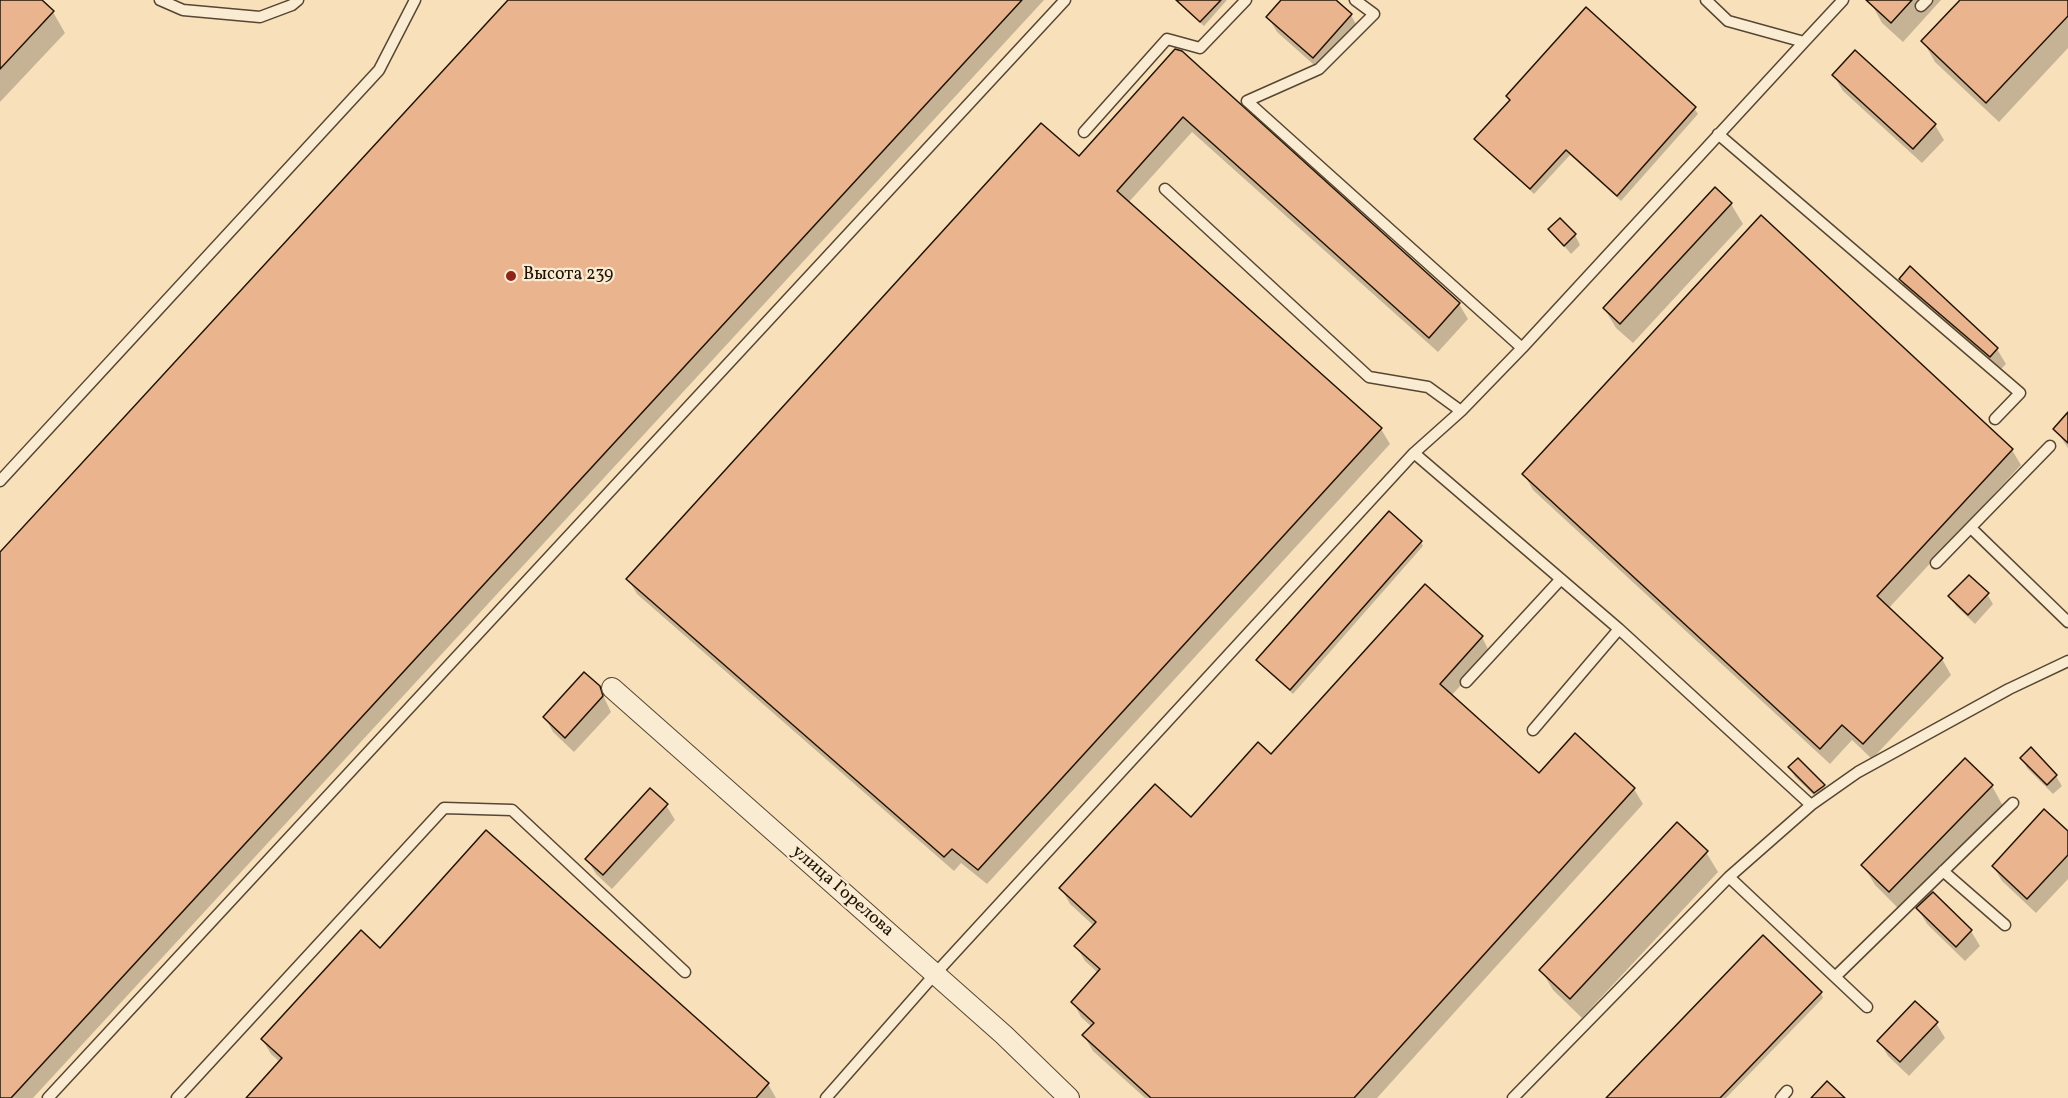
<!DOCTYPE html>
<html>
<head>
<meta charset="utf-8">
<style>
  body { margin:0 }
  canvas { display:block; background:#f8e0bb }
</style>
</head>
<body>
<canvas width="2068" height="1098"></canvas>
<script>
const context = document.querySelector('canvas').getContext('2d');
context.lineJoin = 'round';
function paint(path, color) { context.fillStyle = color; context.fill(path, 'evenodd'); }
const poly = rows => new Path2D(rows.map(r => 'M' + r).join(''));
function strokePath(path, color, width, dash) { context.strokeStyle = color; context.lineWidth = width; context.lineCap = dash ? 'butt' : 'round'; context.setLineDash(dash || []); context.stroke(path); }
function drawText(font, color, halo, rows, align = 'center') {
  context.font = font + ' Vollkorn,serif'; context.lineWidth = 4.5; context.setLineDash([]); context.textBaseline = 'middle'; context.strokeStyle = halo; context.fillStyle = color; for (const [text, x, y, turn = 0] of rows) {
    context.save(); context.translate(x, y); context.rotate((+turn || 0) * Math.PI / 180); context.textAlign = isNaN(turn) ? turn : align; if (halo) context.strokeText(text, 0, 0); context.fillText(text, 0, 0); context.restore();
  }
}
const shadow = poly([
  [0,0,40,0,53,12,65,33,0,102],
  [510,0,1044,0,33,1098,0,1098,0,554],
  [1175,0,1227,0,1204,26],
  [1283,0,1334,0,1351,15,1359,30,1322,72,1277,32,1268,17],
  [1873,0,1941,0,1903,42,1882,23,1871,3],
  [1962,0,2068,0,2068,48,1999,122,1935,62,1923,41],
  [1175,51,1459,304,1468,319,1438,352,1192,132,1128,203,1381,429,1390,444,987,884,961,863,954,871,637,594,628,579,1079,158],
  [1834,76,1935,125,1944,140,1922,163,1843,91],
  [1694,108,1698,114,1621,201,1570,155,1534,194,1476,139],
  [1715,189,1731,204,1743,224,1633,343,1616,328,1604,308],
  [1550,229,1575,235,1580,245,1571,254],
  [1900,279,1997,349,2006,364,1999,371,1909,294],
  [2068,414,2068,448,2055,429],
  [2012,450,2021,465,1888,609,1942,659,1951,675,1872,759,1852,740,1830,764,1533,490,1524,474],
  [1421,542,1423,546,1293,694,1260,664,1258,660],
  [1987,594,1993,604,1975,624,1956,606,1950,596],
  [1482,637,1490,653,1451,696,1539,775,1634,789,1643,804,1377,1098,1145,1098,1093,1051,1084,1036,1092,1027,1081,1017,1073,1002,1098,973,1085,961,1076,946,1094,926,1070,904,1061,888,1191,819,1271,756],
  [599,687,611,712,574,752,553,732,545,717],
  [2031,750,2056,776,2062,786,2053,794,2027,768,2022,758],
  [1790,768,1824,785,1830,795,1821,802,1795,777],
  [1992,786,2003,806,1901,911,1875,885,1863,865],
  [666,805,675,820,612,889,596,874,587,859],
  [486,832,768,1084,776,1098,248,1098,280,1062,271,1054,262,1039,380,950],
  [2068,833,2068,879,2036,913,2002,881,1993,866],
  [1706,852,1718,872,1582,1018,1553,990,1541,970],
  [1933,894,1971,931,1980,946,1965,961,1927,924,1918,909],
  [1821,993,1823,998,1726,1098,1608,1098],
  [1936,1023,1945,1038,1909,1076,1888,1056,1879,1041]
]);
const building = poly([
  [0,0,42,0,54,11,0,69,0,0],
  [508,0,1022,0,11,1098,0,1098,0,552,508,0],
  [1176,0,1221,0,1200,22,1176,0],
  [1281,0,1336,0,1352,14,1313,58,1266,17,1281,0],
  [1866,0,1912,0,1891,23,1866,0],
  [1960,0,2068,0,2068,16,1986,103,1921,41,1960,0],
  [1586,7,1696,107,1617,196,1566,150,1530,189,1474,139,1510,100,1506,96,1586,7],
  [1175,49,1182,51,1460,303,1429,338,1183,117,1117,191,1382,428,978,870,952,849,944,857,626,579,1041,123,1079,156,1175,49],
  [1855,50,1936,124,1913,149,1832,75,1855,50],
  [1715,187,1732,203,1620,324,1603,308,1715,187],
  [1761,215,2013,449,1877,596,1943,658,1863,744,1842,725,1820,749,1522,474,1761,215],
  [1560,218,1576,234,1564,246,1548,229,1560,218],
  [1910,266,1998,348,1990,357,1899,279,1910,266],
  [2068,412,2068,443,2053,429,2068,412],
  [1389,511,1422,541,1290,690,1256,660,1389,511],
  [1969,575,1989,593,1968,615,1948,596,1969,575],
  [1425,584,1483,636,1440,684,1539,773,1575,733,1635,788,1354,1098,1151,1098,1082,1035,1094,1023,1071,1002,1100,969,1074,946,1096,922,1059,888,1155,784,1191,817,1258,742,1271,754,1425,584],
  [584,672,600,686,603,696,565,738,543,717,584,672],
  [2031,747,2057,775,2047,785,2020,758,2031,747],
  [1798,758,1825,785,1814,793,1788,767,1798,758],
  [1965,758,1993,785,1889,892,1861,865,1965,758],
  [650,788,668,804,603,875,585,859,650,788],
  [2044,809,2068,831,2068,855,2027,899,1992,866,2044,809],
  [1677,822,1708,851,1570,999,1539,970,1677,822],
  [486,830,769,1083,756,1098,246,1098,282,1058,261,1039,361,930,380,948,486,830],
  [1933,892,1972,930,1956,947,1916,908,1933,892],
  [1763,935,1822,992,1720,1098,1606,1098,1763,935],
  [1915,1001,1938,1022,1900,1062,1877,1041,1915,1001],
  [1827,1081,1845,1098,1811,1098,1827,1081]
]);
const service = poly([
  [160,0,183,10,260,17,292,5,298,0],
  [1355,0,1374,14,1319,69,1247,101,1522,348],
  [1706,0,1728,21,1804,42,1843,0],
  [1921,6,1927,0],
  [1084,132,1167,39,1200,48,1246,0],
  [1718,134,2020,393,1995,419],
  [1165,189,1369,377,1428,387,1461,411],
  [1414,453,1619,629,1811,805],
  [0,481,379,70,415,0],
  [1971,528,2068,622],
  [1936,563,2050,446],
  [1466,682,1560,580],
  [1533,730,1619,629],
  [1943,871,2005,925],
  [1729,877,1867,1007],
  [1835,977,2013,803],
  [48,1098,1065,0],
  [177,1098,444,808,512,810,685,972],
  [826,1098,935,974,1414,453,1461,411,1522,348,1804,42],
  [1513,1098,1729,877,1811,805,1858,772,2009,689,2068,661],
  [1781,1098,1787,1091]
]);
const minor = poly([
  [612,688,1004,1035,1069,1098]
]);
const markers = [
  [511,276,6,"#8f2418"]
];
const poiNames = [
  ["Высота 239",523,276]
];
const streetNames = [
  ["улица Горелова",842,892,41]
];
paint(shadow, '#0003');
paint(building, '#eab48f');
strokePath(building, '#211303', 1.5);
strokePath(service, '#574631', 13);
strokePath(minor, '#574631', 22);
strokePath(service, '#faebd3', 10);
strokePath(minor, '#faebd3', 20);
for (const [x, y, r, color] of markers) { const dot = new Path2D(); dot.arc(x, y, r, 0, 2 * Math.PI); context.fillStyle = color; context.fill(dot); strokePath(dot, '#faebd3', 2); }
drawText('18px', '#211303', '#faebd3', poiNames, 'left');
drawText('18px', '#211303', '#faebd3', streetNames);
</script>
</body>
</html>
